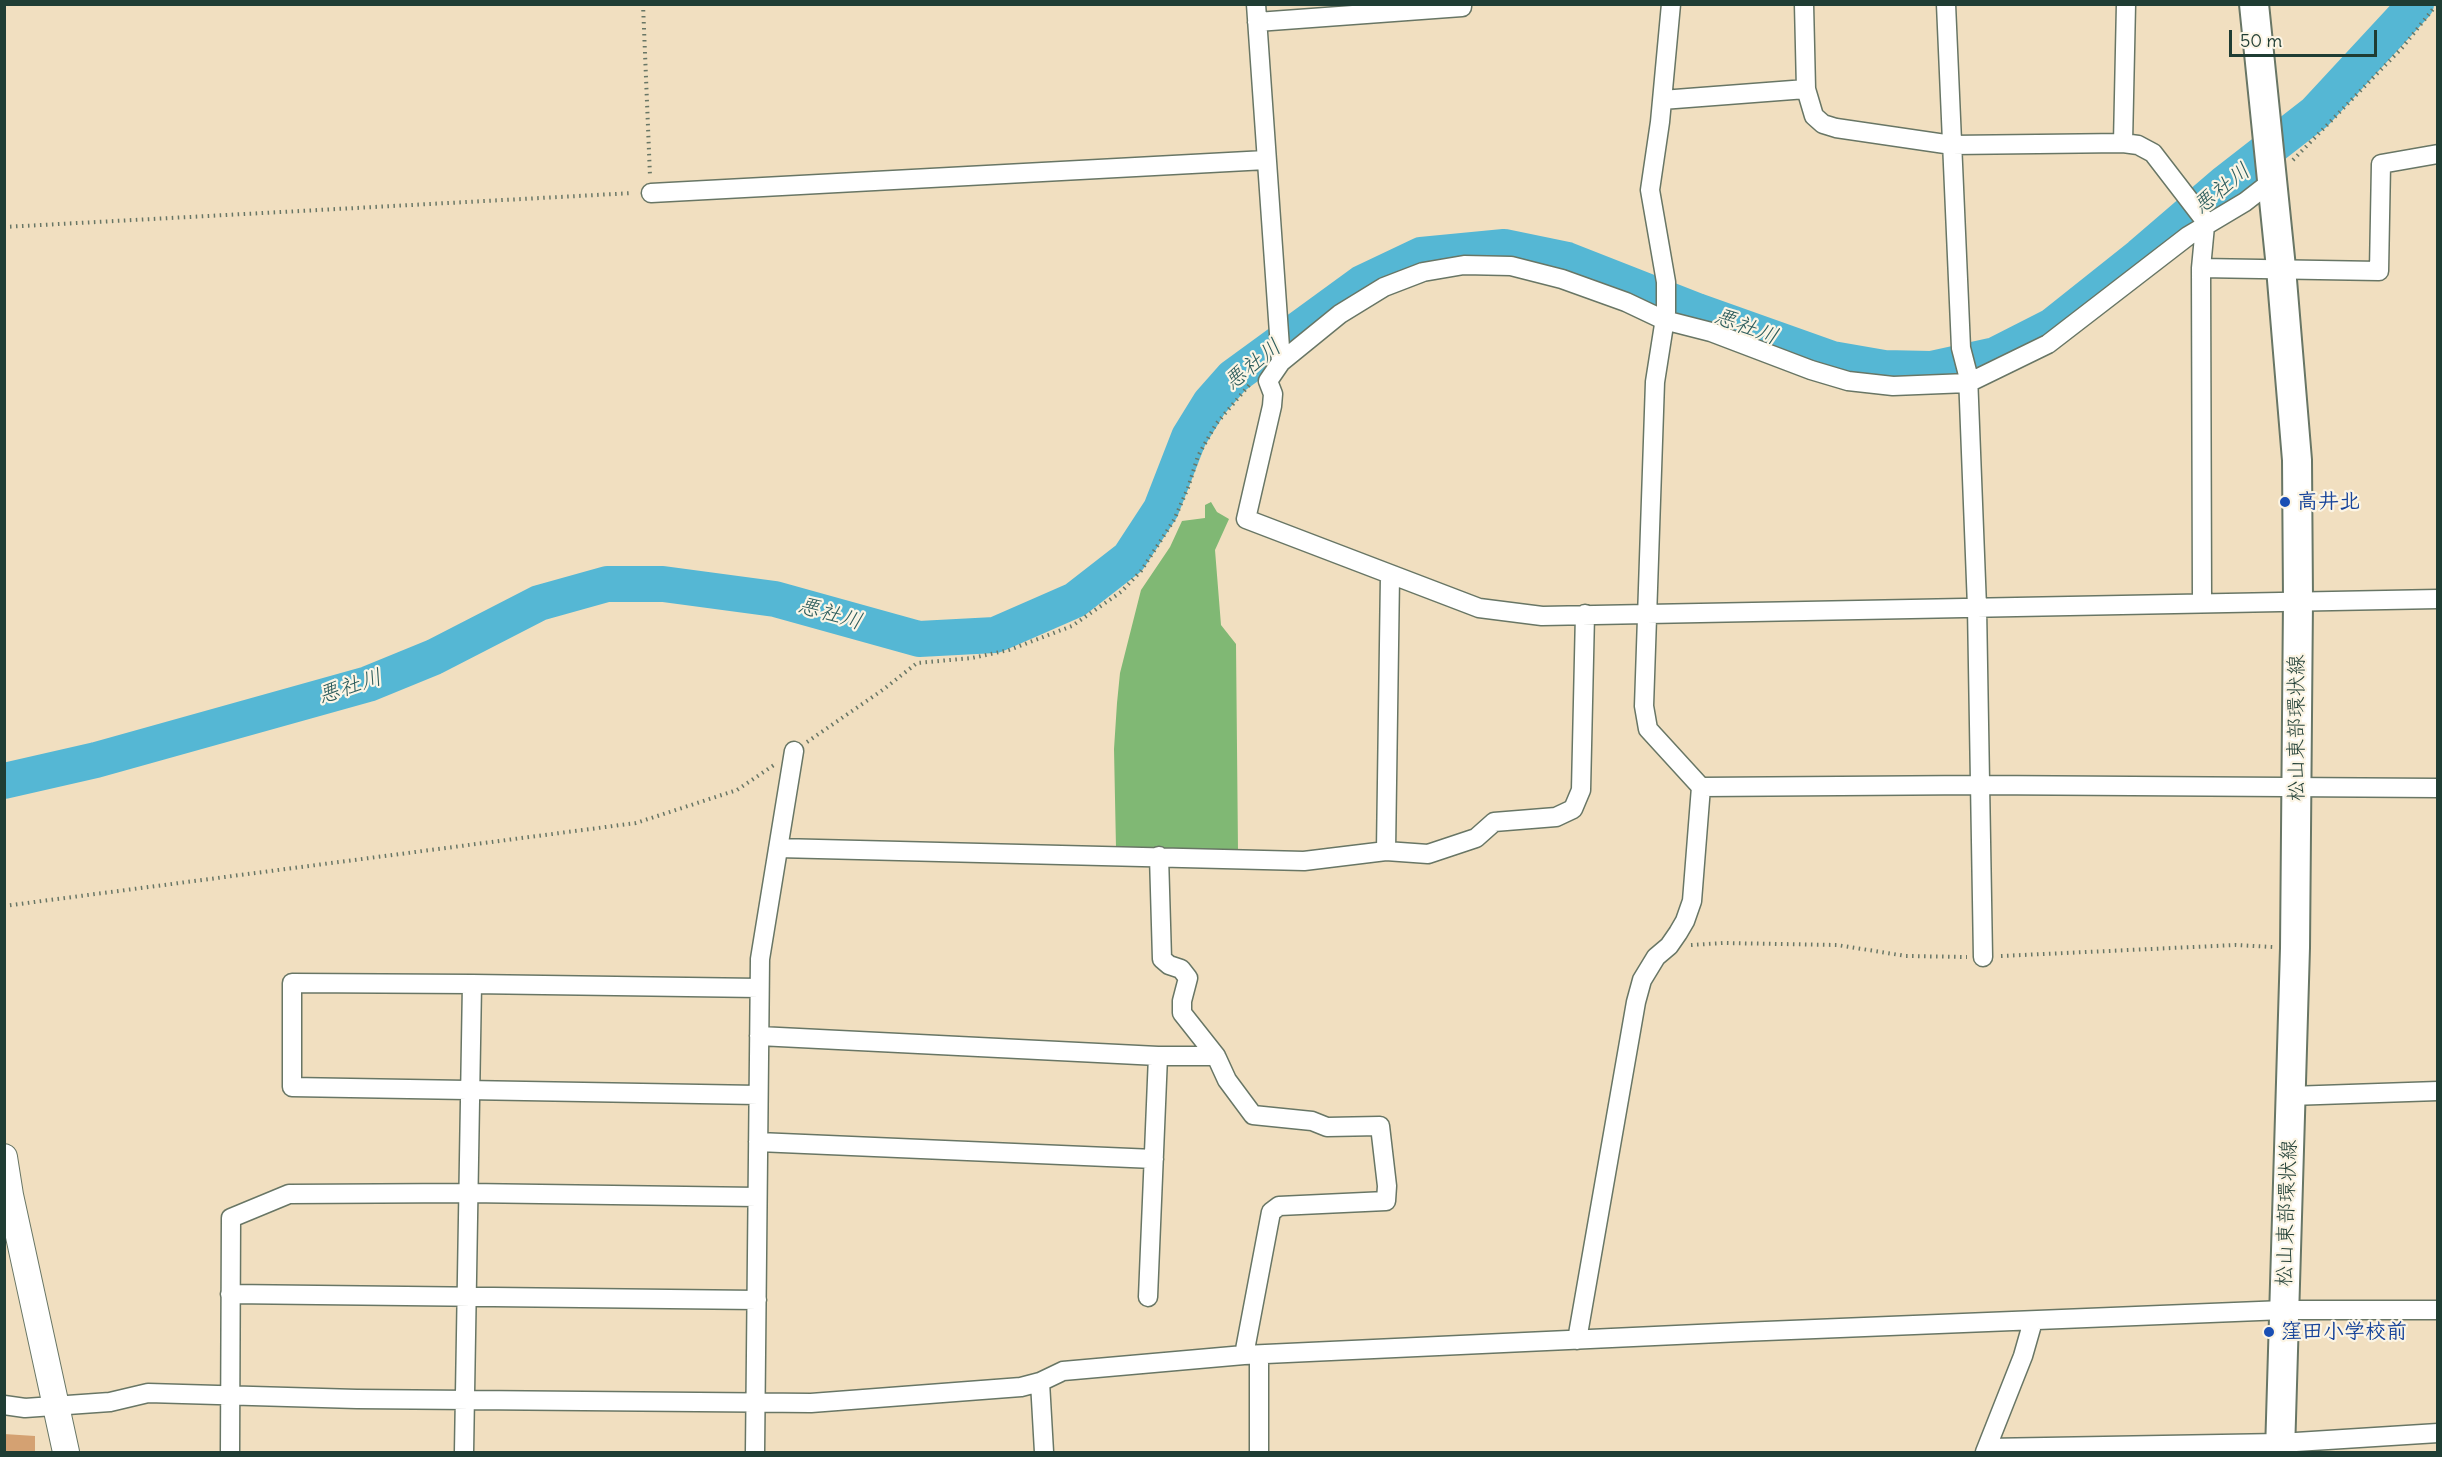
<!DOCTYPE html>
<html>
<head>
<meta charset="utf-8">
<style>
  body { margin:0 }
  #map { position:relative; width:2442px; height:1457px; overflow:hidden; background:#f1dfc0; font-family:Delius,sans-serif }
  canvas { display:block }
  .frame { position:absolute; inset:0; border:6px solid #1f3d34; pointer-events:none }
  .scale { position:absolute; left:2229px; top:30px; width:148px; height:27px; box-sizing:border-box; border:3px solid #1f3d34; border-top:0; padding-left:8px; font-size:18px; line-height:21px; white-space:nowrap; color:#1f3d34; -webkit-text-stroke:4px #fcf5e5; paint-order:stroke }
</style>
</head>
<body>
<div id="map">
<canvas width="2442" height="1457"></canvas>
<div class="frame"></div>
<div class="scale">50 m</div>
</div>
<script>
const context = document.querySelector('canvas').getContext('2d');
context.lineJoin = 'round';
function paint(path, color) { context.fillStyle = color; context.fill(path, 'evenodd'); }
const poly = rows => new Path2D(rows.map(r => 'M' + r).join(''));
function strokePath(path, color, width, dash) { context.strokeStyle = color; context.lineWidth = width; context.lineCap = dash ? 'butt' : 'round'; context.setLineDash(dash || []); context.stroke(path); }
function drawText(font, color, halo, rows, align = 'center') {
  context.font = font + ' Delius,"Klee One",sans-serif'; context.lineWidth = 4.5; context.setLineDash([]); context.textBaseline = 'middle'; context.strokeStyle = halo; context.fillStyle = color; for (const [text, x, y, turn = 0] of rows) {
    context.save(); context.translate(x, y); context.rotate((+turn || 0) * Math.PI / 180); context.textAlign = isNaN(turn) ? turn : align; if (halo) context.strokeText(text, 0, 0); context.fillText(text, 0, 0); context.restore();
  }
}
const forest = poly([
  [1211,502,1217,512,1229,519,1215,550,1221,625,1236,644,1238,851,1116,848,1114,749,1117,703,1120,673,1141,590,1170,547,1182,521,1205,518,1205,505]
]);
const river = poly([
  [4,781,96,760,368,684,434,657,539,603,607,584,663,584,775,599,919,639,995,635,1075,600,1129,558,1161,509,1189,437,1210,403,1233,377,1362,283,1421,255,1504,247,1567,260,1697,311,1832,359,1884,368,1931,369,1995,355,2052,326,2140,256,2225,183,2315,113,2416,4]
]);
const building = poly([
  [4,1434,35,1436,35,1452,4,1452]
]);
const path = poly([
  [643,4,650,176],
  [2293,160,2402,48,2437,4],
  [4,227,633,193],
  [807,742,884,689,917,663,972,658,1009,650,1072,626,1121,592,1141,571,1174,520,1188,488,1198,456,1216,424,1251,383],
  [4,906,636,823,737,790,774,765],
  [1691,945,1723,943,1837,945,1906,956,1967,957],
  [2001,956,2236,945,2273,947]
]);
const street = poly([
  [1256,4,1281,362,1268,381,1273,394,1272,406,1246,519,1479,608,1542,616,2438,599],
  [1804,4,1806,89,1814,116,1823,124,1836,128,1952,145,2123,143,2138,145,2153,153,2203,218,2205,226,2201,268,2202,602],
  [1946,4,1961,348,1968,375,1977,607,1983,957],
  [1257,22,1462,7,1462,4],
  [1662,100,1806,89],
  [2123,143,2126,4],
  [651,193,1266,160],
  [2201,268,2379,271,2381,164,2438,154],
  [1281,362,1340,314,1384,287,1423,272,1464,265,1511,266,1562,279,1626,302,1664,320,1711,332,1811,370,1848,381,1893,386,1968,383,2048,344,2188,236,2245,202,2272,181],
  [1701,787,1979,785,2438,788],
  [778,848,1304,861,1386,851,1428,854,1476,838,1494,822,1556,817,1573,809,1581,790,1585,614],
  [1386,851,1390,576],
  [1159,856,1162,959,1169,965,1181,969,1188,978,1182,1001,1182,1013,1216,1056,1227,1080,1253,1115,1312,1121,1327,1127,1380,1126,1387,1186,1386,1201,1279,1206,1271,1212,1244,1355],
  [472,984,292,983,292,1087,758,1095],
  [759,1036,1158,1056,1148,1297],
  [1158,1056,1216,1056],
  [2290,1096,2438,1091],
  [758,1142,1154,1159],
  [230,1294,757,1300],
  [1577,1340,1636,1002,1642,980,1656,957,1669,946,1678,933,1685,921,1692,901,1701,787,1648,729,1644,706,1655,382,1666,312,1666,282,1650,190,1660,122,1671,4],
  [1259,1355,1259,1452],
  [1040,1382,1044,1452],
  [4,1405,25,1408,110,1402,148,1393,357,1399,811,1403,1021,1387,1040,1382,1063,1371,1244,1355,1741,1332,2284,1310,2438,1310],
  [1987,1448,2280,1443,2438,1433],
  [230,1452,231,1218,289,1194,468,1193,757,1197],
  [464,1452,472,984,759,988],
  [755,1452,760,959,794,751],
  [1985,1452,2023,1356,2033,1321]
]);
const secondary = poly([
  [4,1157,10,1195,66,1452]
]);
const primary = poly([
  [2254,4,2281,268,2297,460,2298,600,2295,948,2280,1452]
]);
const markers = [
  [2285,502,6,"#1a4fb4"],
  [2269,1332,6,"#1a4fb4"]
];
const transitNames = [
  ["高井北",2297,502],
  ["窪田小学校前",2281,1332]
];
const streetNames = [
  ["松山東部環状線",2297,728,-90],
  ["松山東部環状線",2287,1213,-88]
];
const waterNames = [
  ["悪社川",2222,189,-39],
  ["悪社川",1746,327,20],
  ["悪社川",1253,365,-39],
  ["悪社川",830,614,16],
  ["悪社川",350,687,-18]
];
paint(forest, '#80b874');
strokePath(river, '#55b7d4', 36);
paint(building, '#d4a172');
strokePath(street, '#687665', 21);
strokePath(secondary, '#687665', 28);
strokePath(primary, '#687665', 32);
strokePath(path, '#687665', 4, [1.5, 4.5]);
strokePath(street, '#fff', 18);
strokePath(secondary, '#fff', 26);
strokePath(primary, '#fff', 28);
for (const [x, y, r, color] of markers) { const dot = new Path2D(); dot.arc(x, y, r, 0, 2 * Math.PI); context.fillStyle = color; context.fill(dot); strokePath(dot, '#fcf5e5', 2); }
drawText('bold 21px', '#164399', '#fcf5e5', transitNames, 'left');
drawText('21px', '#1f3d34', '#fcf5e5', streetNames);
drawText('italic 22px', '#2c5c5c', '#fcf5e5', waterNames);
</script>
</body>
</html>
